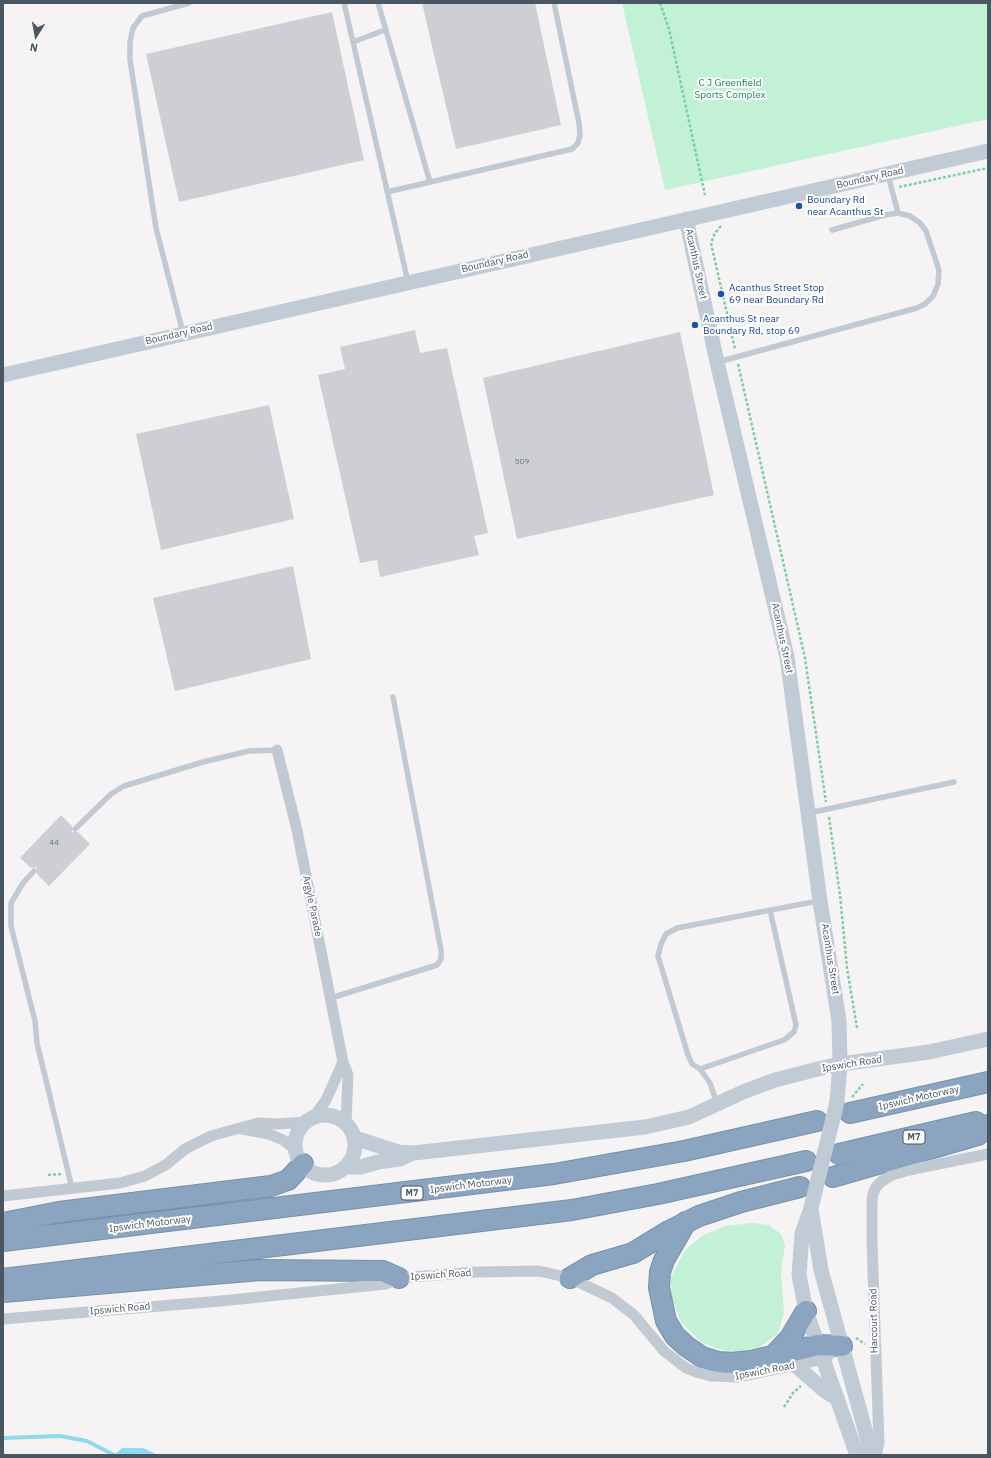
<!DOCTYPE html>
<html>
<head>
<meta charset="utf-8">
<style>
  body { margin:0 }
  #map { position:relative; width:991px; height:1458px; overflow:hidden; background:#f5f3f3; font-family:"IBM Plex Sans",sans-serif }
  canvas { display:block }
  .frame { position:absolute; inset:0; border:4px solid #4a5661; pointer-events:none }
  .north { position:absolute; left:16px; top:16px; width:40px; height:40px; -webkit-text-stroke:3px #fff; paint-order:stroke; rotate:191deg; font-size:11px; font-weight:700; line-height:16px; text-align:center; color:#4a5661 }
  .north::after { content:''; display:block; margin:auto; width:14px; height:18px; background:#4a5661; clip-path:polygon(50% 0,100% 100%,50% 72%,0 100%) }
</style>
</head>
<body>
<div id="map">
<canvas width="991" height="1458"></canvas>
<div class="frame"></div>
<div class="north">N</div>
</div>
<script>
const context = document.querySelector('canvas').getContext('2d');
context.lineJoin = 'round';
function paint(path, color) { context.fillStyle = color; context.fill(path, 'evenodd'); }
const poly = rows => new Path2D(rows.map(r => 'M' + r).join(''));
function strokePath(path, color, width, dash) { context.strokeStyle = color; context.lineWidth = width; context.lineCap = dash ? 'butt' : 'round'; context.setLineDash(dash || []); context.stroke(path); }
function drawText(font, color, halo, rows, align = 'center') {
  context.font = font + ' "IBM Plex Sans",sans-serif'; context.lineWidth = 4; context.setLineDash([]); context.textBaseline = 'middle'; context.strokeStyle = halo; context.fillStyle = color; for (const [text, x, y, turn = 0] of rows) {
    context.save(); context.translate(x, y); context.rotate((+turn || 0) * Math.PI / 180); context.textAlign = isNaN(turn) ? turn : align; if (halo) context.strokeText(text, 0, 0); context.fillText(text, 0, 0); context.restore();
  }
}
const green = poly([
  [622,3,988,3,988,119,665,190],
  [752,1223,769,1225,781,1234,785,1245,781,1272,784,1313,778,1333,760,1347,731,1353,702,1343,681,1322,671,1297,671,1277,685,1250,702,1236,725,1226]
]);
const water = poly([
  [122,1448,143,1448,158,1455,114,1455]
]);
const stream = poly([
  [3,1438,60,1436,87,1441,114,1455]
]);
const building = poly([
  [422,3,535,3,561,125,456,149],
  [332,12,364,160,179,202,146,54],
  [415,330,420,353,447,348,488,533,474,536,479,555,380,577,377,560,360,563,318,375,345,369,340,347],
  [680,332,714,495,517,539,483,378],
  [269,405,294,519,161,550,136,434],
  [293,566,311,659,175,691,153,598],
  [61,815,72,826,72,832,78,832,90,844,49,886,37,874,37,868,35,867,31,868,20,858]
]);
const path = poly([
  [660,3,669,29,705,195],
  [899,187,988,168],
  [721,226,715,233,711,243,735,349],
  [738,364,805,658,826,802],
  [829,817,840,895,847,968,857,1028],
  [852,1097,863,1084],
  [48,1175,61,1174],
  [856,1338,865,1344],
  [784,1407,793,1393,801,1386]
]);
const lane = poly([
  [344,3,408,282],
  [378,3,430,182],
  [353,42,385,30],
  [888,175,898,213],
  [387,192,572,149,578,143,580,135,579,123,554,3],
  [183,333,156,228,130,60,130,42,133,28,142,16,189,3],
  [718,362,917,308,925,304,933,296,938,284,939,270,926,231,920,223,910,216,898,213,885,215,832,230],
  [809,813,954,782],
  [75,829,111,794,124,786,203,762,249,751,277,750],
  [34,871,23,883,11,903,11,926,35,1021,37,1043,72,1188],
  [331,998,437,965,441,959,441,950,393,697],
  [700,1069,784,1040,794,1032,796,1025,770,910],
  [717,1104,710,1083,700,1069,692,1064,688,1055,658,956,661,944,666,934,677,928,818,901]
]);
const street = poly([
  [277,750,297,830,343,1062,348,1075,346,1123],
  [314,1117,326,1100,343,1062],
  [242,1129,269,1134,283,1140,296,1150],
  [3,1196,120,1183,145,1176,167,1164,185,1149,211,1136,258,1123,277,1124,306,1122],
  [3,1319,221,1301,386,1284,399,1278,477,1272,539,1271,570,1278,612,1298,634,1315,664,1351,686,1368,696,1372,711,1376,738,1377,795,1365,823,1359,829,1355],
  [876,1455,879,1443,872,1242,872,1201,873,1194,876,1187,882,1181,892,1175,909,1170,988,1154]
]);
const secondary = poly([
  [686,219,717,362,787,657,820,901,839,1021,840,1064,837,1102],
  [3,375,988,151],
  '295 1145a30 30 0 1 1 60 0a30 30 0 1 1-60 0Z',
  [355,1138,398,1152,414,1153,645,1127,689,1117,743,1092,775,1080,814,1070,840,1064,929,1052,988,1039],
  [345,1167,361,1167,378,1162,399,1159,409,1155],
  [811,1208,802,1234,799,1275,806,1311,857,1455],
  [811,1209,821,1270,872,1455],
  [795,1365,825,1391,836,1398]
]);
const highway = poly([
  [850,1113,988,1082],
  [839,1154,976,1122],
  [833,1177,978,1135,988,1125],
  [686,1222,664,1260,660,1272,659,1288,666,1321,675,1336,686,1346,702,1357,718,1362,732,1363,751,1361,818,1345,842,1346],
  [3,1223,59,1212,271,1186,288,1180,303,1164],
  [3,1241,554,1174,684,1151,817,1121],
  [570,1278,592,1265,633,1253,669,1231,699,1216,741,1202,800,1187],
  [3,1279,572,1210,658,1194,806,1161],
  [3,1292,260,1270,383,1271,399,1278],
  [774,1355,790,1338,806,1311]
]);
const secondaryBridge = poly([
  [811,1208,837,1102]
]);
const markers = [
  [799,206,4,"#1a4fb4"],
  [721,294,4,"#1a4fb4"],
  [695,325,4,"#1a4fb4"]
];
const numberNames = [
  ["509",522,462],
  ["44",54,843]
];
const shields = [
  [914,1137,22],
  [412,1193,22]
];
const shieldNames = [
  ["M7",914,1137],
  ["M7",412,1193]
];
const parkNames = [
  ["C J Greenfield",730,83],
  ["Sports Complex",730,95]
];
const streetNames = [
  ["Boundary Road",870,178,-13],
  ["Boundary Road",495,262,-13],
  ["Acanthus Street",696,264,78],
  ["Boundary Road",179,334,-13],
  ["Acanthus Street",782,638,78],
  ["Argyle Parade",312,906,78],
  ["Acanthus Street",830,959,81],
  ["Ipswich Road",852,1064,-9],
  ["Ipswich Motorway",919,1098,-13],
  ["Ipswich Motorway",471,1185,-7],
  ["Ipswich Motorway",150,1224,-7],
  ["Ipswich Road",441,1275,-4],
  ["Ipswich Road",120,1309,-5],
  ["Harcourt Road",874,1321,-91],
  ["Ipswich Road",765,1371,-11]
];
const transitNames = [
  ["Boundary Rd",807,200],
  ["near Acanthus St",807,212],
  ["Acanthus Street Stop",729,288],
  ["69 near Boundary Rd",729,300],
  ["Acanthus St near",703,319],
  ["Boundary Rd, stop 69",703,331]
];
paint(green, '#c3f1d5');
paint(water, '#90daee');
strokePath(stream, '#90daee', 4);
paint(building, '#cdcfd5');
strokePath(highway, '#7690ad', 22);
strokePath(path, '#7ad0a6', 2.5, [3, 2]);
strokePath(lane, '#c1cad2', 5.5);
strokePath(street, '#c1cad2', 11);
strokePath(secondary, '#c1cbd6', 15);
strokePath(highway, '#8ba5c1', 20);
strokePath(secondaryBridge, '#c1cbd6', 15);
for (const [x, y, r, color] of markers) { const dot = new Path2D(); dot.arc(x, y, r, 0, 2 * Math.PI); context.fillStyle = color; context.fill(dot); strokePath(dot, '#fff', 1.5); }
drawText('8px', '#6b747e', null, numberNames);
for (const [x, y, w] of shields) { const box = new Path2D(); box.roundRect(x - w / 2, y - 7, w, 14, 3); context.fillStyle = '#fff'; context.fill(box); strokePath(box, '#4a5661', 1); }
drawText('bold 9px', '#4a5661', null, shieldNames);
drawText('10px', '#17864f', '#fff', parkNames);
drawText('10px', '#4a5661', '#fff', streetNames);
drawText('10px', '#164399', '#fff', transitNames, 'left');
</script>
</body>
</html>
